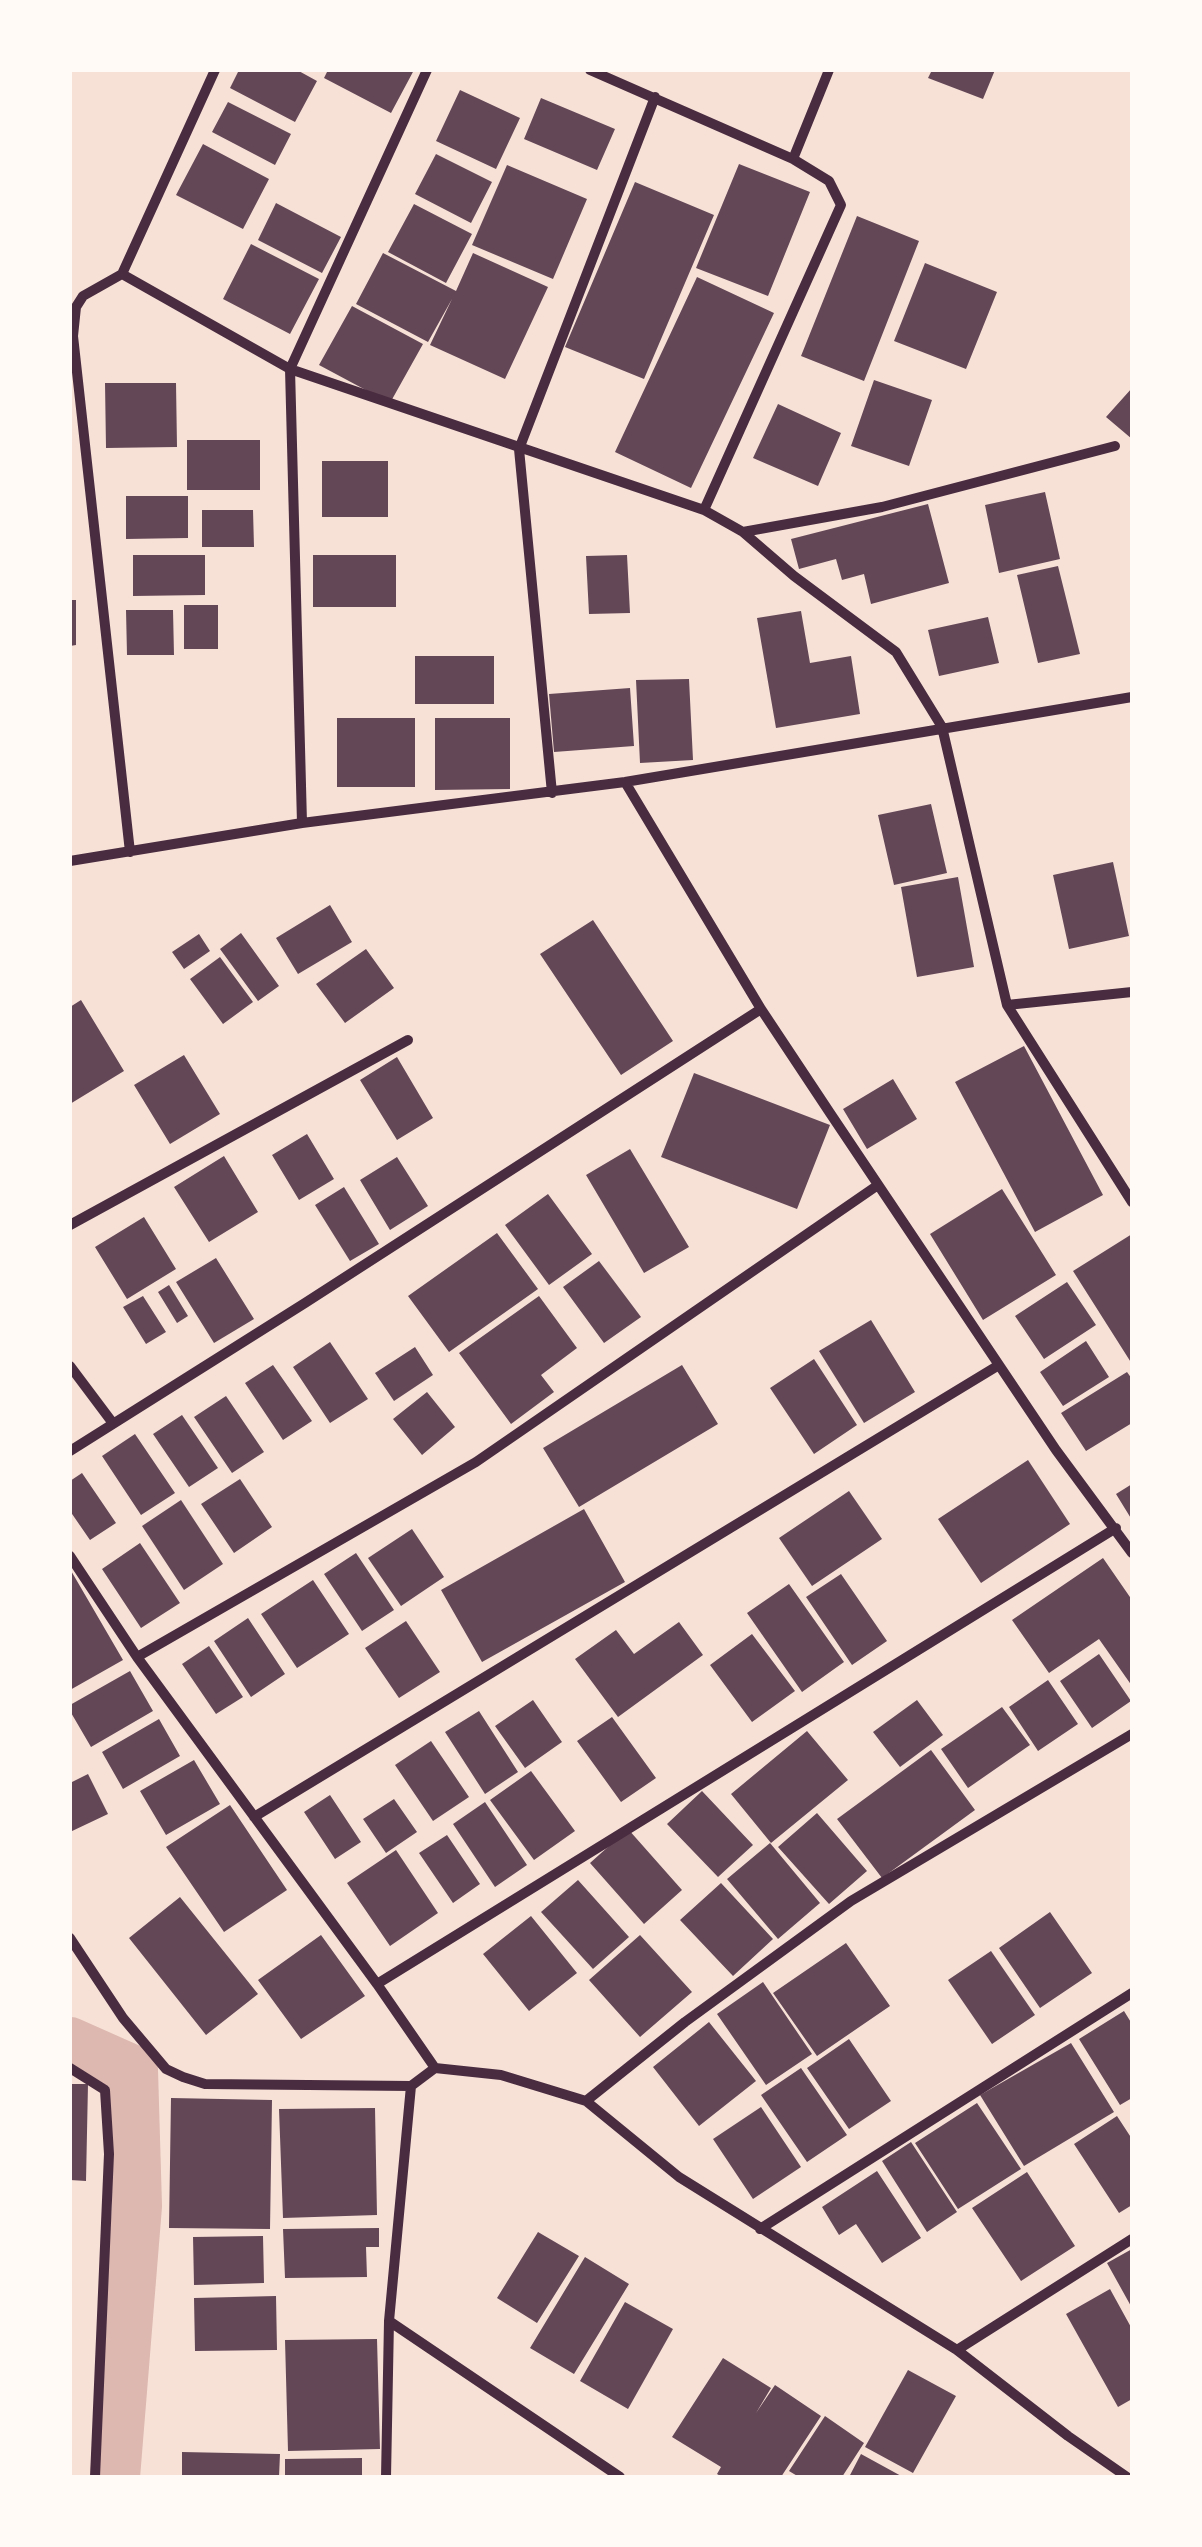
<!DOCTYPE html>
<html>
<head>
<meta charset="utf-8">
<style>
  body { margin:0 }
  #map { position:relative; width:1202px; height:2547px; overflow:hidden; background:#f7e1d7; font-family:"Public Sans",sans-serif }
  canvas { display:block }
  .frame { position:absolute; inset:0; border:72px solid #fffaf5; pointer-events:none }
</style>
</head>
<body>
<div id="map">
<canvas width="1202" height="2547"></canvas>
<div class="frame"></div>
</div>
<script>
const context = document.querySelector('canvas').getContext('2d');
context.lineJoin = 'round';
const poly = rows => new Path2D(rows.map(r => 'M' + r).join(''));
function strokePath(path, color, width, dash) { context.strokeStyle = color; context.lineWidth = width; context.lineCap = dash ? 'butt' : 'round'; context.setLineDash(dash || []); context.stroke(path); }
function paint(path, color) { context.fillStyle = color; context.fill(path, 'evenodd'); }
const canal = poly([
  [70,2042,133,2070,137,2206,115,2477]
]);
const building = poly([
  [239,70,297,70,317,81,295,122,230,88],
  [328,70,414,70,391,113,324,78],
  [932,70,995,70,983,99,928,78],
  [460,90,520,118,496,169,436,141],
  [541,98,615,129,597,170,524,139],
  [228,102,291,134,275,165,212,132],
  [203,144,269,179,243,229,176,195],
  [436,154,492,182,471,223,415,194],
  [739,164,810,192,768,296,696,268],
  [507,165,587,199,553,279,472,245],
  [635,182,714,215,644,379,565,347],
  [276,203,341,237,322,273,258,240],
  [414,204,472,234,446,283,388,252],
  [857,216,919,241,864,381,801,356],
  [251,244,319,279,290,334,223,299],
  [383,253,456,291,473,253,548,287,505,379,430,345,452,299,428,342,356,304],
  [925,263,997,292,966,369,894,341],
  [697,277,774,313,691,488,615,452],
  [352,306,423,344,390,403,319,365],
  [874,380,932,400,909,466,851,446],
  [105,383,176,383,177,447,106,448],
  [1132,388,1132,439,1106,417],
  [778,404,841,433,818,486,753,458],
  [187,440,260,440,260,490,187,490],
  [322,461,388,461,388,517,322,517],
  [1045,492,1060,559,999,573,985,505],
  [126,496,188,496,188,538,126,539],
  [928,504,949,583,871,604,864,574,842,580,836,559,799,569,791,539],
  [202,510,253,510,254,547,202,547],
  [133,555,205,555,205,595,133,596],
  [313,555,396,555,396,607,313,607],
  [627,555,630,613,589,614,586,556],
  [1058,566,1080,654,1038,663,1017,575],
  [70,600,76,600,76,645,70,646],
  [184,605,218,605,218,649,184,649],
  [126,610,173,610,174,655,127,655],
  [801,611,810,663,851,656,860,714,776,728,757,618],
  [988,617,999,663,939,676,928,630],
  [415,656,494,656,494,704,415,704],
  [689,679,693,760,640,763,636,680],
  [630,688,634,746,554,752,549,694],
  [337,718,415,718,415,787,337,787],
  [435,718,510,718,510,789,435,790],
  [931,804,947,873,894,885,878,815],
  [1113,862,1129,936,1069,949,1053,875],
  [958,877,974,967,917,977,901,887],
  [330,905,352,942,298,974,276,938],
  [593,920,673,1041,621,1075,540,954],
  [241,933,279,986,258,1001,220,949],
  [199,934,210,951,184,969,172,952],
  [366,949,394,988,345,1023,316,984],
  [220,957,253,1002,223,1024,190,979],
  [81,1000,124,1071,70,1104,70,1007],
  [1024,1046,1103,1195,1035,1232,955,1082],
  [184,1055,220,1114,170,1144,134,1085],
  [397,1057,433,1118,397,1140,360,1080],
  [694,1073,830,1125,797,1209,661,1157],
  [893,1079,917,1119,867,1149,843,1109],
  [307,1134,334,1179,299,1200,272,1155],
  [630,1149,689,1247,644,1273,586,1175],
  [224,1156,258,1212,209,1242,174,1187],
  [397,1157,428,1206,390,1230,360,1180],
  [344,1187,379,1244,350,1261,315,1205],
  [1002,1189,1056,1275,983,1320,930,1234],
  [548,1194,592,1254,549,1285,505,1225],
  [144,1217,176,1269,127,1299,95,1247],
  [497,1233,538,1289,449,1352,408,1296],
  [1132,1234,1132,1364,1073,1271],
  [216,1258,254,1319,214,1343,176,1282],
  [599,1261,641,1317,604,1343,563,1287],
  [1067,1282,1096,1325,1044,1359,1015,1316],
  [169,1285,188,1316,177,1323,158,1292],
  [143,1296,166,1332,146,1344,123,1307],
  [539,1296,577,1348,541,1375,554,1392,511,1424,459,1353],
  [871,1320,915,1392,864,1423,819,1351],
  [1086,1341,1109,1377,1063,1406,1040,1372],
  [330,1342,368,1399,330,1423,293,1367],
  [415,1347,433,1375,394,1401,375,1373],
  [814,1359,857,1425,814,1454,770,1388],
  [273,1365,312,1421,283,1440,245,1383],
  [682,1365,718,1424,579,1507,543,1448],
  [1127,1372,1132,1379,1132,1423,1086,1451,1061,1413],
  [427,1392,455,1427,422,1455,393,1419],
  [226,1396,264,1452,232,1473,194,1417],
  [182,1415,218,1468,189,1487,153,1434],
  [135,1434,175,1493,141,1515,102,1456],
  [1028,1460,1070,1524,981,1583,938,1519],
  [82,1473,116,1523,90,1540,70,1511,70,1481],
  [240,1479,272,1527,234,1553,201,1504],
  [1132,1484,1132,1520,1116,1494],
  [849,1491,882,1539,812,1586,779,1538],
  [181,1500,223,1564,184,1590,142,1526],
  [584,1509,625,1582,482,1662,441,1590],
  [412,1529,444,1577,401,1606,368,1558],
  [140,1543,180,1603,141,1628,102,1569],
  [356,1553,394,1610,362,1631,324,1574],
  [1103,1558,1132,1600,1132,1686,1099,1639,1049,1673,1012,1620],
  [70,1569,123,1660,70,1690],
  [841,1574,887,1641,852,1665,806,1597],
  [313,1580,349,1634,297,1668,261,1614],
  [789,1584,844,1662,802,1692,747,1613],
  [248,1618,285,1674,251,1697,214,1641],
  [406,1621,440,1672,399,1698,365,1648],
  [679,1622,703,1655,618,1717,575,1659,616,1630,634,1654],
  [752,1634,795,1691,752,1722,710,1665],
  [209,1646,243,1697,216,1714,182,1664],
  [1099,1654,1131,1701,1092,1728,1060,1681],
  [130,1671,153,1711,91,1747,70,1711,70,1705],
  [1048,1680,1078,1724,1038,1751,1009,1707],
  [533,1700,562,1742,525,1768,495,1726],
  [917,1700,943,1735,900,1767,873,1732],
  [1002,1707,1030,1745,968,1788,941,1749],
  [479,1711,518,1772,485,1794,445,1732],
  [612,1717,656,1778,621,1802,577,1741],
  [159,1719,180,1756,123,1789,102,1752],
  [807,1731,848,1780,771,1843,731,1794],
  [431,1741,469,1797,433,1821,395,1765],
  [931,1750,975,1810,882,1878,837,1819],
  [194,1760,220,1804,166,1835,140,1791],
  [531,1771,575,1831,534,1860,490,1800],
  [88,1774,108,1814,70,1832,70,1783],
  [702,1791,753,1845,718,1877,667,1824],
  [330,1795,361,1842,335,1859,304,1812],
  [394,1799,417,1832,386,1853,363,1819],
  [485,1802,527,1865,495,1887,453,1824],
  [230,1805,287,1890,224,1932,166,1847],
  [817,1813,867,1871,829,1904,778,1847],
  [628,1829,682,1890,644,1924,590,1863],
  [447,1835,480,1884,453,1903,419,1853],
  [770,1843,820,1903,778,1939,727,1879],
  [396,1850,438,1913,390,1946,347,1883],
  [578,1880,629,1937,593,1969,541,1912],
  [721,1883,773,1939,733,1976,680,1920],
  [180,1897,258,1994,206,2035,129,1938],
  [1050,1912,1092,1973,1040,2008,999,1948],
  [531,1916,577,1973,529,2011,483,1954],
  [321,1935,365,1996,301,2039,258,1980],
  [640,1935,692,1992,640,2037,589,1980],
  [846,1943,890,2006,817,2056,773,1993],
  [991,1951,1035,2015,992,2044,948,1980],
  [763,1982,812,2054,766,2085,717,2014],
  [1124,2011,1132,2024,1132,2098,1120,2105,1079,2039],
  [709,2022,756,2081,699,2126,653,2067],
  [849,2039,891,2101,849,2129,807,2068],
  [1071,2043,1114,2112,1024,2166,980,2095],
  [801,2068,847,2135,807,2162,761,2095],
  [70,2084,88,2084,86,2181,70,2180],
  [171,2098,272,2100,270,2229,169,2228],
  [977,2103,1021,2169,958,2209,915,2143],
  [761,2107,801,2167,753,2199,713,2139],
  [375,2108,377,2215,283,2218,279,2109],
  [1117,2116,1132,2139,1132,2205,1119,2213,1074,2144],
  [911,2142,957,2212,927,2232,882,2161],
  [877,2171,921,2238,882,2263,856,2224,839,2235,822,2207],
  [1027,2172,1075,2246,1021,2281,972,2208],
  [379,2228,379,2247,366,2247,367,2277,285,2278,283,2229],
  [538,2232,579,2256,537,2323,497,2298],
  [263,2236,264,2283,194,2285,193,2237],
  [1132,2249,1132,2308,1107,2263],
  [585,2257,629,2284,574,2374,530,2348],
  [1110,2289,1132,2329,1132,2399,1118,2407,1066,2314],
  [276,2296,277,2350,195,2351,194,2298],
  [625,2302,673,2329,628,2409,580,2381],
  [377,2339,380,2449,288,2451,285,2340],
  [723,2358,771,2388,756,2413,775,2385,821,2416,781,2477,722,2477,717,2474,721,2467,672,2437],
  [908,2370,956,2396,913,2473,865,2447],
  [825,2416,864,2443,842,2477,799,2477,789,2471],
  [182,2452,280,2454,279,2477,182,2477],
  [861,2454,903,2477,849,2477],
  [362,2458,362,2477,285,2477,285,2459]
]);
const minor = poly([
  [590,70,793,159,829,181,841,205,704,510],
  [793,159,829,70],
  [122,274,290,369,704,510,743,532,794,576,896,652,942,727,1007,1005,1132,1202],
  [122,274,83,296,76,307,73,336,130,852],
  [122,274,215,70],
  [743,532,882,507,1115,446],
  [625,782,761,1009,830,1113,1056,1450,1132,1553],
  [552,793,519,449,655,97],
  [302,823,290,369,427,70],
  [70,861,302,823,625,782,1132,697],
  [1007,1005,1132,992],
  [70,1225,408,1040],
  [70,1366,112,1422],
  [70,1451,305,1303,761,1009],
  [70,1556,137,1657,377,1984,435,2068],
  [137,1657,476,1462,878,1185],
  [254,1817,999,1365],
  [70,1938,123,2018,166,2069,183,2077,205,2084,411,2086,435,2068,501,2075,586,2101,679,2177,957,2350,1068,2436,1127,2477],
  [377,1984,1116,1528],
  [70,2068,105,2090,109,2154,95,2477],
  [586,2101,685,2022,851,1901,1132,1734],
  [760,2229,1132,1993],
  [389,2321,620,2477],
  [957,2350,1132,2239],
  [386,2477,389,2321,411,2086]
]);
strokePath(canal, '#dcb8b0', 50);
paint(building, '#644757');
strokePath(minor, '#4a2c40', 10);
</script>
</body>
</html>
